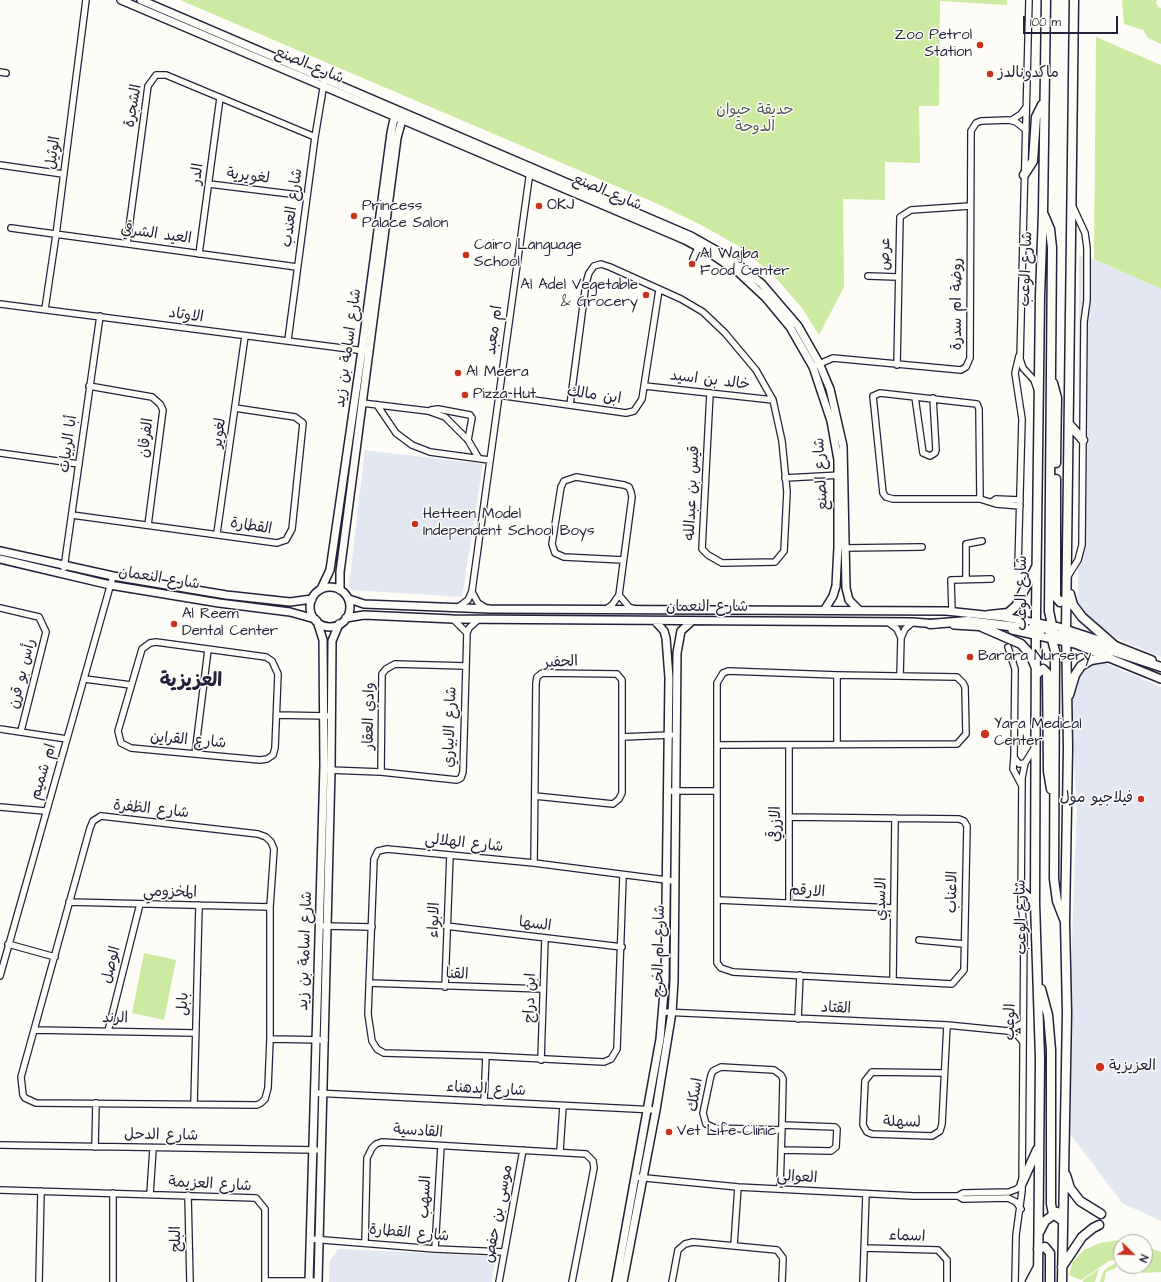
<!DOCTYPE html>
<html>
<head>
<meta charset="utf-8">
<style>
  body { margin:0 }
  #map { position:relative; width:1161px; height:1282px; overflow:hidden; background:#fdfcf7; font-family:"Architects Daughter",sans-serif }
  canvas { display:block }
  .north { position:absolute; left:1113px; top:1234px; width:40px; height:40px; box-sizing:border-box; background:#fdfcf7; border:1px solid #a5a5ac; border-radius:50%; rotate:113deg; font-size:11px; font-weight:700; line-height:16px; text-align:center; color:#22223b }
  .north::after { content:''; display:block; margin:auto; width:14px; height:18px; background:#c8321e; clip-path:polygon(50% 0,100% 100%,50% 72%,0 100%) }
  .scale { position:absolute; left:1023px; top:16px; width:95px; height:18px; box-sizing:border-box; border:2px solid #22223b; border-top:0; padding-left:5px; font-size:12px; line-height:14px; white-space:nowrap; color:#22223b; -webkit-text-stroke:3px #fdfcf7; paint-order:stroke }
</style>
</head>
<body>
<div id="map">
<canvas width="1161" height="1282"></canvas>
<div class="north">N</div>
<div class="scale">100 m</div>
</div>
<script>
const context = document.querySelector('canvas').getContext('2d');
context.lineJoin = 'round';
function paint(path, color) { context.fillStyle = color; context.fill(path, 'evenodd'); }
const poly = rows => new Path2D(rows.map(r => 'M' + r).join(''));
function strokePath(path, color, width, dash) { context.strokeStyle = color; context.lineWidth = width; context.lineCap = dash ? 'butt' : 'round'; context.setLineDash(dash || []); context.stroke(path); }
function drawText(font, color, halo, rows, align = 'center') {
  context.font = font + ' "Architects Daughter","Playpen Sans Arabic",sans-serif'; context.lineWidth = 3; context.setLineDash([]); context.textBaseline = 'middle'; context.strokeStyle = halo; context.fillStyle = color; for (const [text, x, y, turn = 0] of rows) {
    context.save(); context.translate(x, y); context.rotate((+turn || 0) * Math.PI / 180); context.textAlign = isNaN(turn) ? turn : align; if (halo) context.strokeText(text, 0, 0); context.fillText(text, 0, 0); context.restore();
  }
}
const built = poly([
  [1079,255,1094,259,1161,289,1161,657,1121,640,1078,618],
  [365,450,483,464,462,597,352,590,349,585],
  [1100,661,1161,687,1161,1221,1122,1203,1065,1127,1077,806,1069,692,1080,666],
  [338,1249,489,1256,495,1263,491,1282,329,1282,330,1261]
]);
const green = poly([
  [180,0,1007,0,1007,5,940,1,939,106,919,106,920,163,885,162,885,200,843,199,844,287,819,335,802,308,776,278,742,248,703,226,658,204],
  [1122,0,1157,0,1156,3,1158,7,1161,8,1161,44,1148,38,1143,30,1124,24],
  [1096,37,1161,65,1161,289,1094,259],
  [144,953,176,960,164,1020,132,1013],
  [1119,1240,1132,1242,1121,1242,1121,1259,1109,1261,1081,1280,1069,1275,1072,1263,1084,1250,1100,1243],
  [1145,1246,1161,1252,1161,1272,1142,1273,1136,1266,1145,1266],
  [1121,1263,1121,1266,1129,1266,1133,1269,1132,1271,1124,1269,1116,1264,1116,1268,1106,1272,1104,1282,1100,1282,1103,1272,1107,1268,1114,1264],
  [1099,1269,1095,1282,1083,1282,1083,1280]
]);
const street = poly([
  [1029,0,1020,359,1023,368,1034,380,1037,389],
  [0,72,6,73],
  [1012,120,1021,114,1026,107],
  [0,165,63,174],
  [209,184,307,196],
  [11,228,297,267],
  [127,243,148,86,156,75,166,75,315,137],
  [199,254,220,98],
  [693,259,698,248],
  [868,276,898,277],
  [0,304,365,351],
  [45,309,56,235,86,0],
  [288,340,315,137,324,83],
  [817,365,833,358,961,370,966,367,970,358,971,131,976,123,981,121,1009,120,1016,122,1026,130],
  [897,365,900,217,911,210,970,206],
  [89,386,152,397,160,404,163,410,148,525],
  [645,386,773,400],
  [498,395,626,413,634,411,642,399,659,290],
  [915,397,923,453,930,456,935,453,936,450,933,398],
  [362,403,428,411,445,417,468,440,478,457],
  [377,405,396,433,412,445,430,452,489,460],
  [570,405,586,283,589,273,594,266,601,264,610,267,681,299,703,312,725,333,756,370,773,400,782,441,787,492,784,551,775,562,722,563,708,555,702,549,710,393],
  [431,410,438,409,470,415,472,418,468,440],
  [0,453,79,464],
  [785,478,841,475],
  [980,499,979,409,977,404,880,393,873,396,883,493,886,497,893,499,980,499,996,504,1020,506],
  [992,502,996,499,1020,500],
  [72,515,277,543,286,540,292,529,303,423,295,417,235,408],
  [217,533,245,336],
  [844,548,922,547],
  [1018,567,1022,419,1015,373,1019,356],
  [64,568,100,316],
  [1068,576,1078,560,1082,545,1084,322,1087,300,1087,248,1085,233,1073,207],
  [966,579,966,544,982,541],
  [472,592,478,603,486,608],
  [619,595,629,607,635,609],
  [0,608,39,617,46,632,21,731],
  [457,608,468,600,472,591,530,171],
  [606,609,612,605,619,595,632,497,631,492,629,487,624,485,576,477,564,481,561,487,552,544,555,553,564,557,623,560],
  [952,611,951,580,991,579],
  [453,619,467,633],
  [888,622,897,629,901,638],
  [156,642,266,657,272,661,278,674,275,748,273,755,267,759,260,760,195,754,131,748,121,743,118,731,142,649,150,643,156,642],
  [1008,647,1015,669,1014,757,1019,764,1025,763],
  [837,675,837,744],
  [900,676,901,638,905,629,913,622],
  [85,679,131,685],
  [277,715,327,716],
  [0,729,67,739],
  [622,737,671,735],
  [718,745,957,744,966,734,965,687,963,683,957,677,837,675,728,671,723,673,717,683,717,963,721,968,733,972,952,984,964,970,967,826,964,821,959,819,789,817],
  [195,754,208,650],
  [1014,757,1013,769,1022,786],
  [328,770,381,772,457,780,461,778,463,772,467,633,469,628,479,619],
  [381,772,382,674,386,669,395,664,465,666],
  [667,791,717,791],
  [0,807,45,811],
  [101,816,258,834,266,837,271,842,274,849,270,907,270,1039,268,1088,265,1099,261,1103,257,1105,36,1103,25,1098,23,1095,21,1077,90,828,93,821,101,816],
  [534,863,536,683,537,677,542,673,617,674,622,680,622,793,619,799,613,804,535,796],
  [623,876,617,1049,611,1059,604,1062,486,1056,384,1053,377,1049,372,1041,368,1014,374,859,378,851,387,849,534,863,674,881],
  [718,900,894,908],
  [69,902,270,907],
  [789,903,789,745],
  [324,926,372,927],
  [446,926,622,947],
  [919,940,964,944],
  [8,944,55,957],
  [0,976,113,576],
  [893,980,895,818],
  [369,983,543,989],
  [445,987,450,855],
  [663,1012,947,1025,1008,1031,1018,1036,1023,1042],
  [798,1019,800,975],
  [34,1030,195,1033],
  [108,1031,140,904],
  [1008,1031,1023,1023],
  [270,1039,325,1040],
  [541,1060,545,938],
  [944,1073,872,1072,865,1081,863,1125,867,1132,872,1134,932,1136,940,1131,942,1124,947,1025],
  [315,1093,656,1110],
  [484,1102,486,1056],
  [194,1104,199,905],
  [0,1145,316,1150],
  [95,1147,96,1103],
  [781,1150,831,1151,836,1147,837,1129,835,1127,782,1125],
  [560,1151,563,1106],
  [635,1177,738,1187,914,1196,958,1196,963,1193,1009,1192,1017,1189,1022,1184],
  [780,1188,782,1125,783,1079,781,1075,774,1070,721,1067,713,1071,711,1075,703,1113,706,1124,715,1128,782,1130],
  [0,1190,256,1198,265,1209,265,1282],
  [150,1194,153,1149],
  [188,1195,190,1282],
  [958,1196,963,1199,1008,1198,1016,1202,1021,1209],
  [311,1239,435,1249,504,1252],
  [365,1243,367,1158,372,1148,376,1144,382,1142,586,1154,593,1161,594,1168,572,1282],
  [734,1245,738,1187],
  [864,1248,938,1250,947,1260,947,1282],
  [435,1249,441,1146],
  [265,1281,318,1281],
  [39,1282,41,1191],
  [113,1282,113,1193],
  [499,1282,523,1150],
  [672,1282,678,1250,685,1244,693,1242,777,1250,783,1258,782,1282],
  [863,1282,866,1194],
  [1015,1282,1016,1235,1022,1191,1024,926,1021,905,1022,778,1025,763,1035,747]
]);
const secondary = poly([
  [121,0,685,240,713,255,738,272,766,298,790,327,813,367,831,421,838,460,838,547,836,586,833,596,825,609],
  [141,0,691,236,730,258,762,284,798,326,819,363,830,389,843,446,846,588,849,600,859,610],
  [0,551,113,576,226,595,290,602,312,599],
  [0,559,110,585,219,603,290,612,315,619],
  '310 607a20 20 0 1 1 40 0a20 20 0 1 1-40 0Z',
  [321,589,330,570,362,350,391,133,395,114],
  [340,590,340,572,397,138,403,116],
  [349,599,364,604,490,609,946,611,1003,617,1059,627,1114,645,1152,660],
  [346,618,364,615,453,619,913,622,936,624],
  [954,625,988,627],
  [1012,630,1075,644,1161,679],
  [309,1282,324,766,323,640,317,621],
  [318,1282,331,770,332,641,339,624],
  [616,1282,660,1039,665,981,669,678,666,638,664,631,655,621],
  [623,1282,656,1110,672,1012,674,981,677,653,681,631,692,621]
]);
const primary = poly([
  [1024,175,1033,161,1036,117,1042,105],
  [1044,215,1050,229,1052,248,1049,611,1053,630,1057,637,1066,642],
  [1053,383,1057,398,1056,463],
  [1069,424,1083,440],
  [1056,479,1056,597,1060,602,1067,599],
  [1070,594,1073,605,1082,617,1114,645],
  [989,615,1008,613,1016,606,1036,567],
  [1036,622,1044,626,1050,632,1055,651,1054,879,1057,901,1064,919],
  [930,624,968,621,1041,630],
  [982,627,1021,644,1030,654,1035,666],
  [1061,634,1161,667],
  [1037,674,1043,669,1047,673,1048,771,1051,789],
  [1069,695,1075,675,1081,666,1091,660,1109,657],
  [1021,891,1035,903],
  [1041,989,1048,1015,1051,1050,1051,1204,1053,1214,1063,1221],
  [1066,1175,1070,1188,1080,1201,1101,1214],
  [1022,1183,1037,1150],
  [1040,1231,1045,1221,1057,1212],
  [1038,1249,1045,1247,1050,1253,1050,1282],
  [1062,1267,1082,1237,1093,1228,1099,1225],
  [1030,1282,1038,1267],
  [1038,1282,1040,1059,1035,903,1036,613,1040,296,1043,212,1046,0],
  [1062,1282,1067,1013,1065,922,1068,748,1066,629,1074,0]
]);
const markers = [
  [980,45,4,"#c8321e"],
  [990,74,4,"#c8321e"],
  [539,206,4,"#c8321e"],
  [354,216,4,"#c8321e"],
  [466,255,4,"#c8321e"],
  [692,264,4,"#c8321e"],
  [646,295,4,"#c8321e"],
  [458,373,4,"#c8321e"],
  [465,395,4,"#c8321e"],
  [415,524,4,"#c8321e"],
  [174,624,4,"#c8321e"],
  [970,657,4,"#c8321e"],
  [985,734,5,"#c8321e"],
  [1141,799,4,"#c8321e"],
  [1100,1067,5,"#c8321e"],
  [669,1132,4,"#c8321e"]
];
const poiNames = [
  ["Zoo Petrol",972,36,"right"],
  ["Station",972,53,"right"],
  ["ماكدونالدز",998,74],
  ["OKJ",547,206],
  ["Princess",362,207],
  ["Palace Salon",362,224],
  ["Cairo Language",474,246],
  ["School",474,263],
  ["Al Wajba",700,255],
  ["Food Center",700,272],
  ["Al Adel Vegetable",638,286,"right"],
  ["& Grocery",638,303,"right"],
  ["Al Meera",466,373],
  ["Pizza Hut",473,395],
  ["Hetteen Model",423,515],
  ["Independent School Boys",423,532],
  ["Al Reem",182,615],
  ["Dental Center",182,632],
  ["Barara Nursery",978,657],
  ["Yara Medical",994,725],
  ["Center",994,742],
  ["فيلاجيو مول",1133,799,"right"],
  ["العزيزية",1109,1067],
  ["Vet Life Clinic",677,1132]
];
const streetNames = [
  ["شارع الصنع",309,66,23],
  ["الشجرة",134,106,-80],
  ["الوثيل",54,153,-82],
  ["الدر",198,174,-83],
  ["لغويرية",248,177,7],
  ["شارع الصنع",607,193,23],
  ["شارع العندب",293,208,-82],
  ["العيد الشرقي",156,235,8],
  ["عرص",886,254,-89],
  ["شارع الوعب",1027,269,-88],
  ["روضة ام سدرة",958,304,-90],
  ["الاوتاد",186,316,8],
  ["ام معبد",495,330,-82],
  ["شارع اسامة بن زيد",349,348,-82],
  ["خالد بن اسيد",710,381,7],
  ["ابن مالك",594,396,8],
  ["لغوير",220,433,-82],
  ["الفرقان",147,438,-83],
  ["أبا الربيات",69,444,-82],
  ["شارع الصنع",822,474,-93],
  ["قيس بن عبدالله",693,493,-87],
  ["القطارة",251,527,9],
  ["شارع النعمان",159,579,9],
  ["شارع الوعب",1023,593,-90],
  ["شارع النعمان",707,608],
  ["الحفير",561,663,-3],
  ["رأس بو قرن",23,674,-76],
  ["وادي العقار",370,716,-89],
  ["شارع الابياري",451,727,-88],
  ["شارع القراين",188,741,5],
  ["ام شميم",44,772,-73],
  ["شارع الظفرة",151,810,6],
  ["الازرقي",777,824,-90],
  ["شارع الهلالي",464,844,6],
  ["الارقم",807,892,3],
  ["الاعناب",953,892,-89],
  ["المخزومي",170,893,1],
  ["الاسدي",882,899,-89],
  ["شارع الوعب",1022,917,-91],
  ["الابواء",435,920,-88],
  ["السها",535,925,7],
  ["شارع اسامة بن زيد",306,951,-88],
  ["شارع ام الخرج",660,951,-89],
  ["الوصل",112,965,-76],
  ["القنا",457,975,2],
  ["ابن دراج",531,998,-88],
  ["بابل",184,1004,-88],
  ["القتاد",836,1009,2],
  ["الرند",115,1019,1],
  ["الوعب",1011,1022,-89],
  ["شارع الدهناء",486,1090,3],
  ["اسكك",696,1095,-81],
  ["لسهلة",902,1123,1],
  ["القادسية",418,1132,4],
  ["شارع الدحل",161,1136,1],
  ["العوالي",797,1178,3],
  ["شارع العزيمة",210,1185,3],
  ["السهب",426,1197,-87],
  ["موسى بن حفص",499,1214,-79],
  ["شارع القطارة",409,1234,5],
  ["اسماء",907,1237,2],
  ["البلح",177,1239,-91]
];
const parkNames = [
  ["حديقة حيوان",755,111],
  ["الدوحة",755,128]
];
const districtNames = [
  ["العزيزية",191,682]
];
paint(built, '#e3e7f1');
paint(green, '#cceaa1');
strokePath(street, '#22223b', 8);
strokePath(secondary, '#22223b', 10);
strokePath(primary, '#22223b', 11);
strokePath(street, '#fdfcf7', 5.5);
strokePath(secondary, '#fdfcf7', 7);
strokePath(primary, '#fdfcf7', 8);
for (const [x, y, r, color] of markers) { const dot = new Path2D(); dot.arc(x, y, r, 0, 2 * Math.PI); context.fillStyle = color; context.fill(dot); strokePath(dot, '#fdfcf7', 1.5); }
drawText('15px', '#22223b', '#fdfcf7', poiNames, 'left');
drawText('15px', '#22223b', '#fdfcf7', streetNames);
drawText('15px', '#555e5a', '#fdfcf7', parkNames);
drawText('bold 19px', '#22223b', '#fdfcf7', districtNames);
</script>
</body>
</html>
